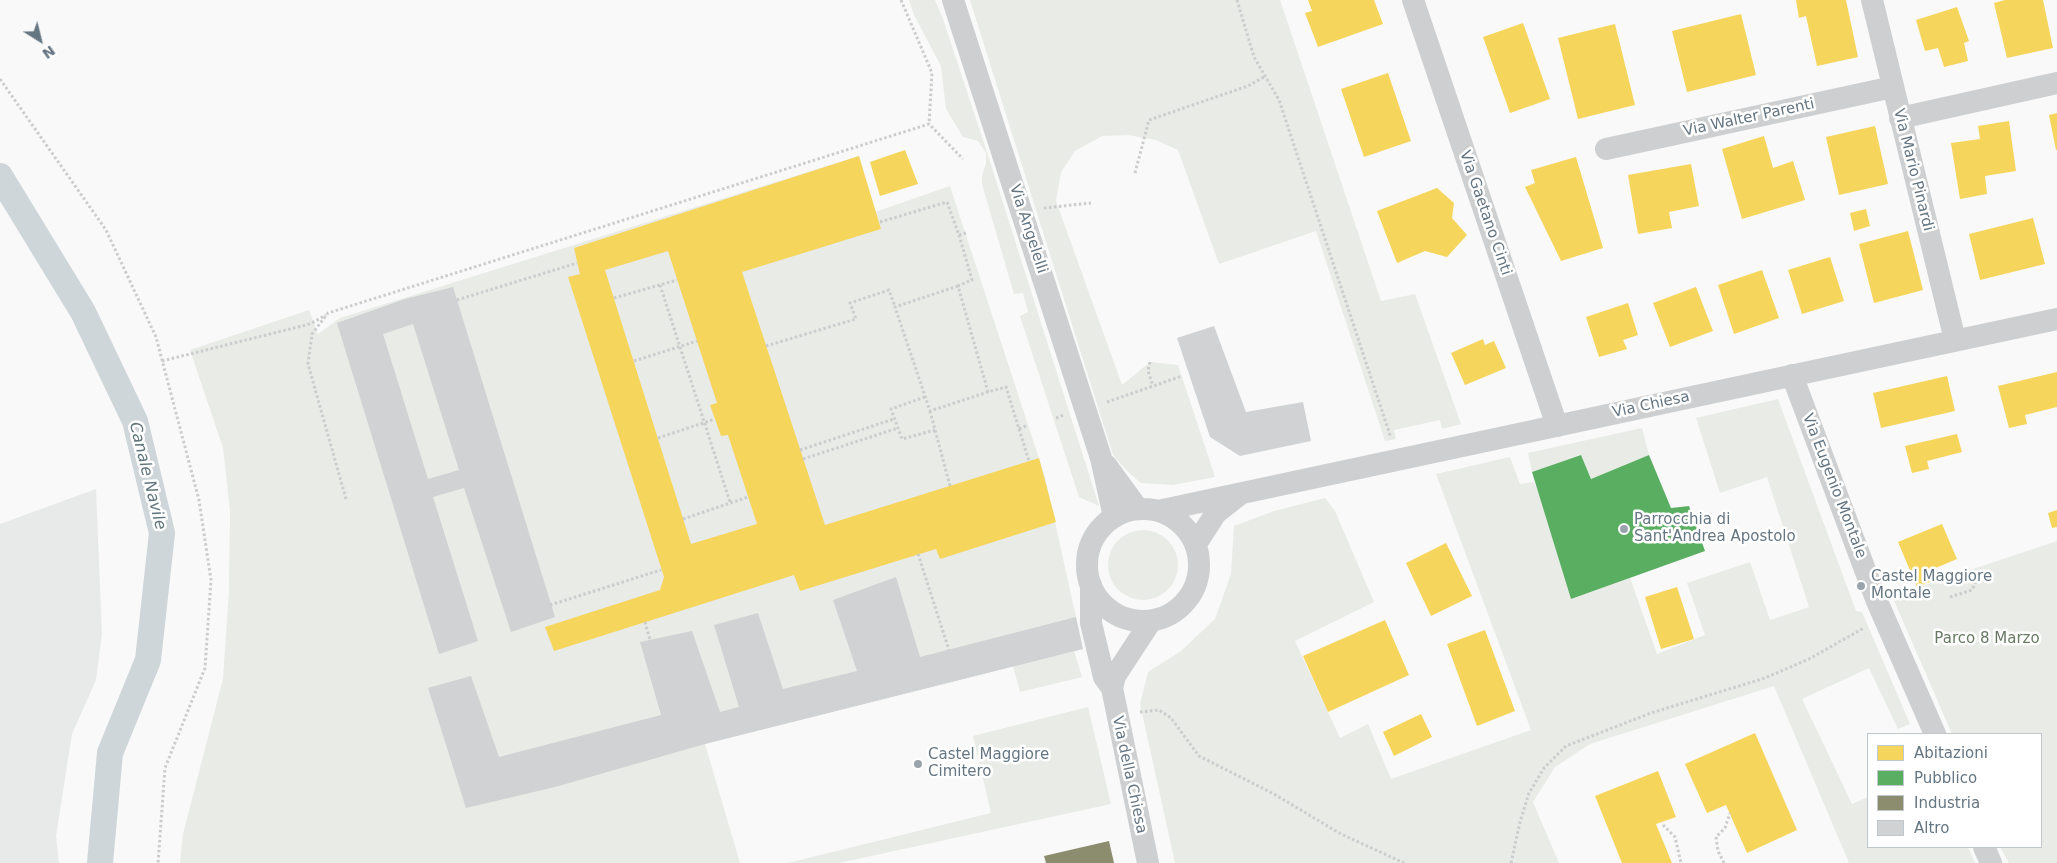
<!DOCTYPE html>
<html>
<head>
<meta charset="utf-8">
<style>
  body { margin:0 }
  #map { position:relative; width:2057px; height:863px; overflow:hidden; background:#f9f9f9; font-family:"DejaVu Sans",sans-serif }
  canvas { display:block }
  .legend { position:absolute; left:1867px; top:733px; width:175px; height:115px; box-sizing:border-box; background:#fff; border:1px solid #c1c8cd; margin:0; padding:6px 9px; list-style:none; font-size:15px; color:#657683 }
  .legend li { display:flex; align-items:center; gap:10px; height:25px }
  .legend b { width:25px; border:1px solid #c1c8cd }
  .north { position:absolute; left:15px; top:15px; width:50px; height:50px; -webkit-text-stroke:4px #fff; paint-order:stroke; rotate:144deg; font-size:14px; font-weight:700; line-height:20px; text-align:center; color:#657683 }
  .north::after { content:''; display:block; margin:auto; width:18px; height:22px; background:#657683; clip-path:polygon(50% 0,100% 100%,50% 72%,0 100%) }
</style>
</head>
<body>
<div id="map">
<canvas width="2057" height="863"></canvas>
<ul class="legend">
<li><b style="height:14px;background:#f6d55c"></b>Abitazioni</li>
<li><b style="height:14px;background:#5aae61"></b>Pubblico</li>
<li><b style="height:14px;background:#8c8c6e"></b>Industria</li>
<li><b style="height:14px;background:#d0d2d3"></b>Altro</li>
</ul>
<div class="north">N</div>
</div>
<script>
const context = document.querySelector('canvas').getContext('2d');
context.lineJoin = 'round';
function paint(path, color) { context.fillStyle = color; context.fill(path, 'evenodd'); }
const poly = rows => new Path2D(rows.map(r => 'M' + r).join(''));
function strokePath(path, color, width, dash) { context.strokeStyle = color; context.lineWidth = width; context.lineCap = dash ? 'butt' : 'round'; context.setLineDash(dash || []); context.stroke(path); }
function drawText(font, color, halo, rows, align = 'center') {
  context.font = font + ' "DejaVu Sans",sans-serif'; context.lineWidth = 5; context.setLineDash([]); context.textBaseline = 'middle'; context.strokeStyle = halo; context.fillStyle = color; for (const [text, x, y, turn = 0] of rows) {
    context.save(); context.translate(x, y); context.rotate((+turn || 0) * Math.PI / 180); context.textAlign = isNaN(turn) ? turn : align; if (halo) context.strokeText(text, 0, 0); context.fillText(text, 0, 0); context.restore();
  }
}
const built = poly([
  [96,489,102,634,96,680,72,734,56,836,59,863,0,863,0,524]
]);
const green = poly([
  [909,0,935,0,943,19,987,152,1099,506,1079,497,1020,316,1028,312,1023,293,1014,294,982,184,982,176,986,163,986,153,978,141,963,137,946,109,941,66,914,15],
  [970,0,1280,0,1381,301,1415,294,1461,424,1442,429,1440,420,1394,430,1396,439,1385,441,1316,231,1219,264,1178,150,1156,140,1128,135,1102,136,1075,151,1061,172,1056,201,1122,385,1150,362,1178,365,1215,477,1173,485,1141,483,1128,472,1113,455],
  [859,156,875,212,950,186,1045,477,1083,649,1074,651,1082,677,1020,692,1013,666,705,744,740,863,180,863,183,834,223,679,229,590,230,511,223,448,190,350,309,310,318,334,340,318],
  [1778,399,1856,611,1862,612,1910,724,1898,729,1869,668,1802,699,1852,804,1868,797,1868,847,1968,847,1975,863,1849,863,1774,686,1590,744,1555,767,1533,802,1559,863,1175,863,1140,704,1148,672,1181,651,1215,619,1231,574,1234,526,1274,511,1325,498,1335,511,1374,602,1295,641,1340,738,1368,724,1391,779,1531,730,1436,474,1510,457,1520,484,1534,482,1541,498,1571,599,1630,578,1657,654,1705,635,1687,583,1750,562,1770,620,1809,607,1767,477,1720,493,1696,418],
  [1642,428,1649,455,1591,479,1581,455,1532,472,1528,453],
  '1108 565a35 35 0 1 1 70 0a35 35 0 1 1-70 0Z',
  [2057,541,2057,863,2009,863,2000,847,2041,847,2041,734,1952,734,1892,596],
  [1088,707,1111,804,839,863,788,863,991,813,973,736]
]);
const homes = poly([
  [1308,0,1374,0,1383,24,1318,47,1305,13,1312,11],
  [1796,0,1846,0,1858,57,1817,66,1806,16,1799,18],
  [2005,0,2043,0,2053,48,2007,58,1994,3],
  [1957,7,1969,41,1964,43,1968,61,1944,67,1938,48,1925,51,1916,20],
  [1741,14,1756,75,1687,92,1672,31],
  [1523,23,1550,99,1510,113,1483,37],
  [1615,24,1635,105,1578,119,1558,38],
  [1388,73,1411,141,1364,157,1341,89],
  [2057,113,2057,150,2056,150,2049,115],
  [2009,121,2016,171,1985,176,1987,194,1960,199,1951,143,1980,139,1978,126],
  [1875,126,1888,184,1839,195,1826,137],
  [1764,136,1773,168,1793,161,1805,200,1742,219,1722,149],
  [905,150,918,184,880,196,870,162],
  [859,156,881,229,742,272,825,525,1039,458,1056,522,940,559,936,549,800,591,794,575,554,651,545,627,660,590,664,577,568,277,580,274,574,248],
  [668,251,717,403,710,405,721,436,728,435,757,524,691,544,605,270],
  [1576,157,1603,248,1561,261,1525,187,1535,183,1531,170],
  [1691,164,1699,206,1669,212,1672,228,1638,234,1628,175],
  [1437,188,1454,203,1452,218,1467,235,1447,257,1425,251,1397,263,1377,211],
  [1866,209,1870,226,1854,231,1850,213],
  [2033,218,2045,264,1980,280,1969,234],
  [1908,231,1923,290,1874,303,1859,244],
  [1830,257,1844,301,1802,314,1788,270],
  [1762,270,1779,318,1734,334,1718,285],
  [1696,287,1713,331,1670,347,1653,303],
  [1628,303,1638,335,1623,340,1627,349,1599,357,1586,317],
  [1483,339,1485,345,1494,341,1506,368,1465,385,1451,353],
  [2057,372,2057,407,2025,415,2027,424,2009,428,1998,386],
  [1947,376,1955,411,1881,428,1873,393],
  [1957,434,1962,452,1927,461,1929,469,1912,473,1905,446],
  [2057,510,2057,527,2052,528,2048,513],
  [1942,524,1957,559,1926,572,1930,582,1917,587,1898,542],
  [1446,543,1472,596,1431,616,1406,563],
  [1677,587,1694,639,1661,649,1645,597],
  [1385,620,1409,675,1328,712,1303,656],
  [1485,630,1515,711,1477,726,1447,644],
  [1421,714,1432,737,1394,756,1383,732],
  [1755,733,1797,830,1747,853,1726,805,1707,813,1685,764],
  [1658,771,1676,817,1656,824,1672,863,1622,863,1595,796]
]);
const public = poly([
  [1581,455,1591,479,1649,455,1671,508,1689,506,1705,551,1571,599,1532,472]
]);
const industry = poly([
  [1109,841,1114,863,1046,863,1044,856]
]);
const canal = poly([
  [0,176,83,312,135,421,162,533,148,660,110,753,100,863]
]);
const building = poly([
  [453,287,555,617,511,632,464,488,433,497,478,641,439,654,337,323,405,299],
  [413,324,459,470,428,479,383,334],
  [1214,326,1246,412,1303,402,1311,441,1240,456,1210,437,1177,338],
  [896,577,920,657,1076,617,1083,649,705,744,555,787,466,808,428,688,471,676,499,757,661,715,640,642,692,631,720,712,739,707,714,625,758,613,783,689,857,671,833,600]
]);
const path = poly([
  [901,0,932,73,929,124],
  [1237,0,1254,57,1279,100,1391,438],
  [0,79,106,230,156,337,199,500,211,580,205,668,165,768,158,863],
  [1135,173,1149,120,1248,86,1264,77],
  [1044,208,1091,203],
  [880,222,947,202,959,235,966,233],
  [959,235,972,280,958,286,988,392,1006,387,1019,429,1028,425],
  [660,285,730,502],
  [958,286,895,307,930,411,988,392],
  [614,298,677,280],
  [457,300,577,263],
  [766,346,856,319,850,303,889,290,895,307],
  [162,361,310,324,326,315],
  [634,361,697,341],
  [1150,362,1148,371,1153,386],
  [925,397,891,409,902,439,935,430],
  [1107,402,1182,376],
  [930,411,950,486],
  [1056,418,1063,415],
  [1019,429,1029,461],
  [658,438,715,419],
  [800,450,894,419],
  [803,459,898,428],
  [346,499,308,364,312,334,328,313,929,124,963,159],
  [683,519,748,497],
  [918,554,949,650],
  [1950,597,1972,590,1978,578],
  [550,605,661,570],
  [645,622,650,640],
  [1140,712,1159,710,1171,718,1199,756,1274,794,1341,834,1404,863],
  [1663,825,1675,837,1681,863],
  [1511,863,1520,822,1529,793,1544,768,1566,746,1651,713,1765,678,1809,659,1864,628],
  [1724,863,1718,851,1716,837,1725,828,1730,813]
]);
const minor = poly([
  [953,0,1101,458,1114,517],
  [1413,0,1557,426],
  [1872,0,1955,340],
  [1900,118,2057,83],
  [1606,149,1893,87],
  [1792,375,1876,599,1935,734],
  [1106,465,1138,509],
  '1087 565a56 56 0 1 1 112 0a56 56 0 1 1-112 0Z',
  [1158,511,2057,319],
  [1196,544,1216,513,1239,495],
  [1091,585,1091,623,1104,677,1112,688],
  [1984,847,1991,863],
  [1148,863,1112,688,1115,676,1151,621]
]);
const markers = [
  [1624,529,5,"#99a4ac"],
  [1861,586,5,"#99a4ac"],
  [918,764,5,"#99a4ac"]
];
const streetNames = [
  ["Via Walter Parenti",1749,118,-12],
  ["Via Mario Pinardi",1913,170,76],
  ["Via Gaetano Cinti",1485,213,71],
  ["Via Angelelli",1028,229,72],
  ["Via Chiesa",1651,405,-12],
  ["Via Eugenio Montale",1834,486,69],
  ["Via della Chiesa",1129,775,78]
];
const poiNames = [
  ["Parrocchia di",1634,520],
  ["Sant'Andrea Apostolo",1634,537],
  ["Castel Maggiore",1871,577],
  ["Montale",1871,594],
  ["Castel Maggiore",928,755],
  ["Cimitero",928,772]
];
const parkNames = [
  ["Parco 8 Marzo",1987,639]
];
const waterNames = [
  ["Canale Navile",147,476,76]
];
paint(built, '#e8e9e9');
paint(green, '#e8ebe6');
paint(homes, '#f6d55c');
paint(public, '#5aae61');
paint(industry, '#8c8c6e');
strokePath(canal, '#ced6d9', 26);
paint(building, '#d0d2d3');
strokePath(path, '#cbcccd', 3, [2.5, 2.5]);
strokePath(minor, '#cecfd0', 22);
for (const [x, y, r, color] of markers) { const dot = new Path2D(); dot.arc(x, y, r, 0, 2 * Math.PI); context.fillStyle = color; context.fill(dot); strokePath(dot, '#fff', 2); }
drawText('15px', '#657683', '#fff', streetNames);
drawText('15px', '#657683', '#fff', poiNames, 'left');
drawText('15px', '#687a64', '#fff', parkNames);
drawText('italic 16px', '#60757c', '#fff', waterNames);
</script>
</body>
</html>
